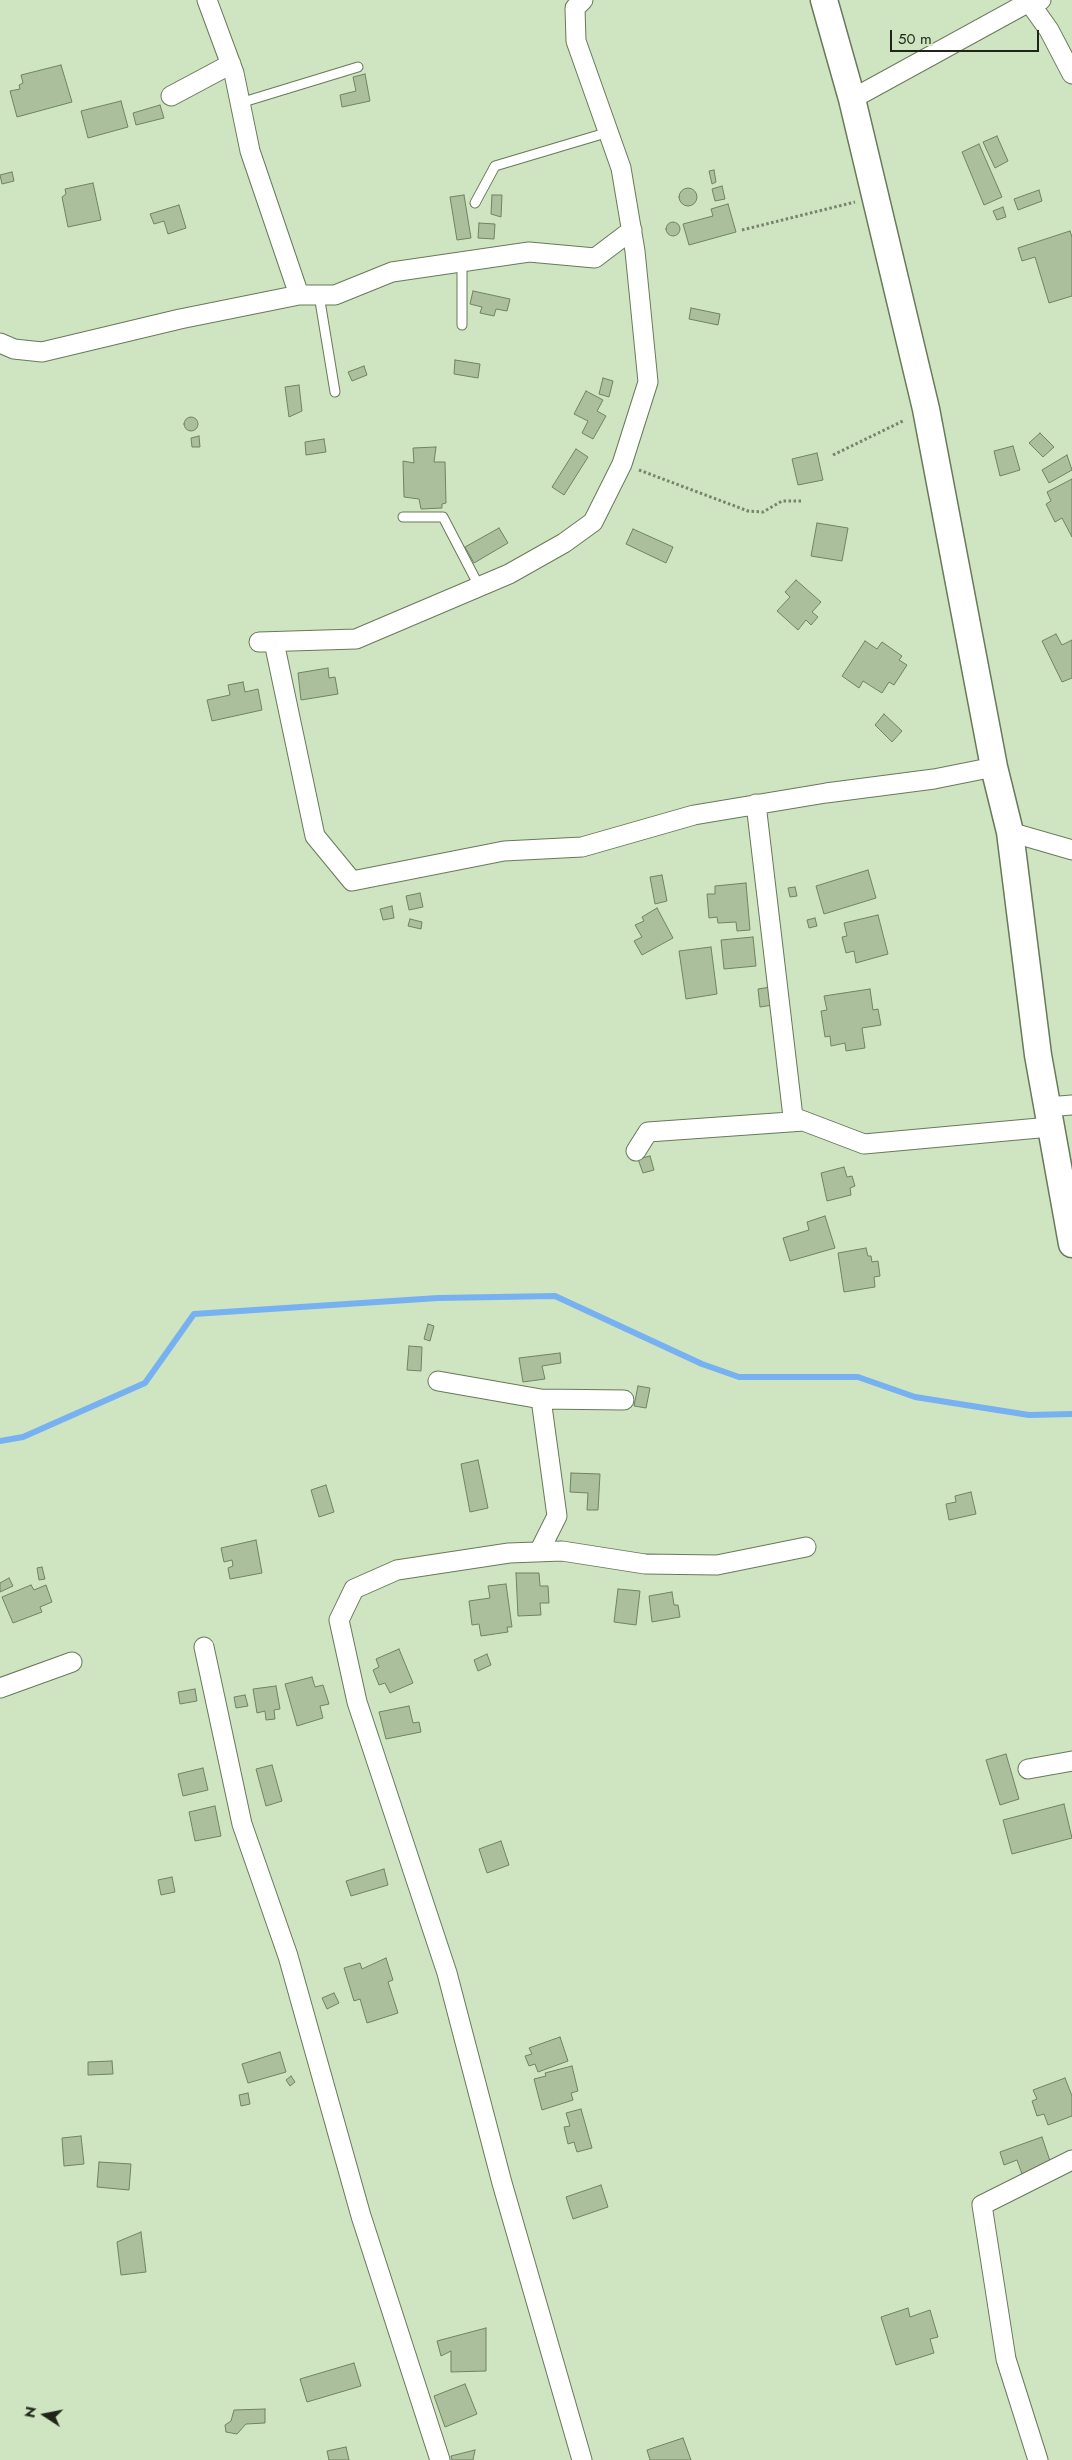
<!DOCTYPE html>
<html>
<head>
<meta charset="utf-8">
<style>
  body { margin:0 }
  #map { position:relative; width:1072px; height:2460px; overflow:hidden; background:#cfe4c0; font-family:Jost,sans-serif }
  canvas { display:block }
  .north { position:absolute; left:20px; top:2390px; width:50px; height:50px; -webkit-text-stroke:4px #cfe4c0; paint-order:stroke; rotate:281deg; font-size:14px; font-weight:700; line-height:20px; text-align:center; color:#1f2619 }
  .north::after { content:''; display:block; margin:auto; width:18px; height:22px; background:#1f2619; clip-path:polygon(50% 0,100% 100%,50% 72%,0 100%) }
  .scale { position:absolute; left:890px; top:30px; width:149px; height:22px; box-sizing:border-box; border:2px solid #1f2619; border-top:0; padding-left:6px; font-size:15px; line-height:18px; white-space:nowrap; color:#1f2619; -webkit-text-stroke:4px #cfe4c0; paint-order:stroke }
</style>
</head>
<body>
<div id="map">
<canvas width="1072" height="2460"></canvas>
<div class="north">N</div>
<div class="scale">50 m</div>
</div>
<script>
const context = document.querySelector('canvas').getContext('2d');
context.lineJoin = 'round';
const poly = rows => new Path2D(rows.map(r => 'M' + r).join(''));
function strokePath(path, color, width, dash) { context.strokeStyle = color; context.lineWidth = width; context.lineCap = dash ? 'butt' : 'round'; context.setLineDash(dash || []); context.stroke(path); }
function paint(path, color) { context.fillStyle = color; context.fill(path, 'evenodd'); }
const stream = poly([
  [0,1441,23,1437,145,1383,194,1314,438,1298,555,1296,702,1364,739,1377,858,1377,915,1397,1029,1415,1072,1414]
]);
const building = poly([
  [61,65,72,102,17,117,10,91,20,89,19,85,23,83,21,75,61,65],
  [365,74,370,101,342,107,340,95,356,91,353,77,365,74],
  [121,101,128,127,88,138,81,111,121,101],
  [160,105,164,118,136,125,133,113,160,105],
  [997,136,1008,161,995,168,983,142,997,136],
  [979,144,1002,197,984,205,962,152,979,144],
  [714,170,716,182,712,184,709,171,714,170],
  [12,172,14,181,2,184,0,175,12,172],
  [93,183,101,220,68,227,62,197,66,194,65,189,93,183],
  [722,186,725,199,715,201,712,189,722,186],
  '679 197a9 9 0 1 1 18 0a9 9 0 1 1-18 0Z',
  [1039,190,1042,201,1018,210,1014,199,1039,190],
  [464,195,471,238,457,240,450,197,464,195],
  [492,195,502,195,501,217,491,214,492,195],
  [728,204,736,232,689,245,683,224,713,216,711,209,728,204],
  [179,205,186,228,168,234,164,221,154,224,150,214,179,205],
  [1003,207,1006,217,997,220,993,211,1003,207],
  '666 229a7 7 0 1 1 14 0a7 7 0 1 1-14 0Z',
  [479,223,495,224,494,239,478,238,479,223],
  [1070,231,1072,237,1072,296,1049,303,1035,257,1022,261,1018,248,1070,231],
  [473,291,510,299,507,311,496,309,494,316,480,313,482,307,470,304,473,291],
  [691,308,720,314,718,325,689,319,691,308],
  [455,360,480,364,478,378,454,374,455,360],
  [364,366,367,375,352,381,348,372,364,366],
  [603,378,613,381,609,397,599,394,603,378],
  [299,385,302,411,289,417,285,387,299,385],
  [586,391,603,400,597,411,606,416,593,439,582,433,588,421,574,414,586,391],
  '184 424a7 7 0 1 1 14 0a7 7 0 1 1-14 0Z',
  [1040,433,1054,447,1043,457,1029,443,1040,433],
  [199,436,200,447,192,447,191,438,199,436],
  [324,439,326,452,306,455,305,442,324,439],
  [1013,446,1020,470,1000,476,994,451,1013,446],
  [436,447,434,462,445,462,446,503,442,504,442,508,421,509,419,499,404,497,403,461,414,463,413,448,436,447],
  [576,449,588,457,564,495,552,487,576,449],
  [817,453,823,480,798,485,792,459,817,453],
  [1067,455,1072,470,1049,483,1042,470,1067,455],
  [1072,479,1072,537,1062,518,1055,522,1046,504,1051,501,1047,492,1072,479],
  [817,523,848,528,842,561,811,556,817,523],
  [499,528,508,543,474,563,465,547,499,528],
  [633,529,673,547,666,563,626,544,633,529],
  [796,580,821,602,812,612,818,617,811,625,806,620,798,630,777,611,790,597,785,592,796,580],
  [1056,634,1062,645,1072,640,1072,678,1062,682,1042,641,1056,634],
  [865,641,877,649,882,642,902,656,899,660,907,665,894,685,889,682,882,693,863,681,859,688,842,676,865,641],
  [328,668,329,678,335,677,338,694,301,700,298,673,328,668],
  [243,682,245,692,258,689,262,710,212,721,207,700,230,695,228,685,243,682],
  [884,714,902,731,892,742,875,725,884,714],
  [868,870,876,898,824,914,816,886,868,870],
  [662,875,667,901,655,904,650,877,662,875],
  [746,883,750,930,737,931,736,922,718,923,717,917,709,918,707,894,715,894,715,886,746,883],
  [795,887,797,896,790,897,788,888,795,887],
  [420,893,423,907,409,910,406,896,420,893],
  [392,906,394,918,383,920,380,909,392,906],
  [657,908,673,938,642,955,634,941,642,937,635,925,644,921,642,917,657,908],
  [878,915,888,954,856,963,854,951,846,953,842,937,847,936,844,923,878,915],
  [815,918,817,926,809,928,807,920,815,918],
  [410,919,422,922,421,929,408,926,410,919],
  [753,937,756,966,724,969,721,940,753,937],
  [711,947,717,994,686,999,679,951,711,947],
  [771,987,773,1005,760,1007,758,989,771,987],
  [870,989,873,1010,878,1009,881,1025,862,1028,865,1048,846,1051,845,1043,831,1046,830,1036,825,1037,821,1011,827,1010,824,996,870,989],
  [650,1156,654,1170,643,1173,638,1159,650,1156],
  [844,1167,847,1177,852,1176,855,1186,850,1188,851,1195,827,1201,821,1173,844,1167],
  [825,1216,835,1248,790,1261,783,1238,809,1230,807,1222,825,1216],
  [866,1248,868,1256,871,1256,872,1262,878,1261,880,1276,874,1277,875,1287,844,1292,838,1253,866,1248],
  [428,1324,434,1326,430,1341,424,1339,428,1324],
  [409,1346,422,1347,421,1371,407,1370,409,1346],
  [560,1353,561,1363,542,1366,545,1379,523,1382,519,1358,560,1353],
  [638,1386,650,1388,646,1408,634,1406,638,1386],
  [478,1460,488,1508,470,1512,461,1464,478,1460],
  [571,1473,600,1474,598,1510,587,1510,588,1493,570,1492,571,1473],
  [326,1485,334,1512,319,1517,311,1490,326,1485],
  [971,1492,976,1514,949,1520,946,1504,956,1502,955,1496,971,1492],
  [256,1540,262,1573,230,1579,228,1568,233,1566,232,1560,224,1562,221,1548,256,1540],
  [42,1567,45,1579,39,1580,37,1568,42,1567],
  [516,1573,539,1573,540,1586,548,1586,549,1603,540,1603,541,1615,518,1616,516,1573],
  [9,1578,13,1586,0,1592,0,1583,9,1578],
  [506,1584,512,1627,507,1627,508,1632,481,1636,479,1624,472,1625,469,1601,490,1598,488,1586,506,1584],
  [31,1585,34,1590,46,1585,52,1602,40,1607,42,1612,13,1623,2,1597,31,1585],
  [618,1589,640,1591,636,1625,614,1622,618,1589],
  [672,1592,674,1605,678,1605,680,1617,652,1622,649,1596,672,1592],
  [399,1649,413,1683,390,1693,385,1683,379,1685,373,1670,379,1667,376,1659,399,1649],
  [487,1654,491,1665,478,1671,474,1660,487,1654],
  [312,1677,315,1687,323,1685,329,1704,320,1706,323,1718,297,1726,285,1684,312,1677],
  [276,1686,280,1709,274,1710,275,1719,266,1720,265,1711,257,1713,253,1689,276,1686],
  [195,1689,197,1701,180,1704,178,1692,195,1689],
  [245,1695,248,1706,236,1708,234,1697,245,1695],
  [409,1706,413,1723,419,1722,421,1732,386,1739,379,1712,409,1706],
  [1006,1754,1019,1799,1000,1805,986,1760,1006,1754],
  [272,1765,282,1801,266,1806,256,1769,272,1765],
  [203,1768,208,1790,183,1796,178,1774,203,1768],
  [1064,1804,1072,1838,1012,1854,1003,1820,1064,1804],
  [215,1806,221,1836,195,1841,189,1812,215,1806],
  [501,1841,509,1865,487,1873,479,1849,501,1841],
  [384,1869,388,1885,351,1896,346,1881,384,1869],
  [172,1877,175,1892,161,1895,158,1880,172,1877],
  [386,1958,393,1980,388,1982,398,2013,367,2023,360,1999,354,2001,344,1968,360,1963,362,1969,386,1958],
  [334,1993,339,2003,327,2009,322,1998,334,1993],
  [560,2037,568,2061,538,2072,535,2064,529,2066,525,2056,532,2054,529,2048,560,2037],
  [280,2052,286,2072,248,2083,242,2064,280,2052],
  [112,2061,113,2074,88,2075,88,2062,112,2061],
  [572,2066,578,2091,571,2093,573,2100,542,2110,534,2079,546,2076,545,2073,572,2066],
  [291,2076,295,2082,290,2086,286,2080,291,2076],
  [1065,2078,1072,2096,1072,2116,1048,2125,1044,2114,1037,2116,1032,2101,1037,2099,1033,2090,1065,2078],
  [248,2093,250,2104,241,2106,239,2095,248,2093],
  [581,2109,592,2148,577,2152,574,2142,568,2144,564,2127,570,2126,566,2113,581,2109],
  [81,2136,84,2164,64,2166,62,2138,81,2136],
  [1042,2137,1051,2164,1022,2174,1017,2160,1004,2165,1000,2152,1042,2137],
  [99,2162,131,2164,129,2190,97,2187,99,2162],
  [601,2185,608,2207,573,2219,566,2197,601,2185],
  [141,2232,146,2272,121,2275,117,2242,141,2232],
  [908,2308,910,2317,930,2310,938,2337,930,2339,934,2353,896,2365,881,2317,908,2308],
  [486,2328,486,2371,451,2372,451,2351,441,2356,437,2341,486,2328],
  [354,2363,361,2386,307,2402,300,2379,354,2363],
  [465,2384,477,2414,445,2427,434,2396,465,2384],
  [265,2409,265,2423,246,2424,237,2434,226,2432,225,2425,231,2421,234,2410,265,2409],
  [683,2438,691,2460,650,2460,647,2450,683,2438],
  [346,2447,349,2460,329,2460,327,2451,346,2447],
  [475,2450,473,2460,452,2460,451,2456,475,2450]
]);
const path = poly([
  [742,230,855,202],
  [833,455,905,420],
  [639,470,748,511,763,512,782,501,803,501]
]);
const lane = poly([
  [240,103,358,67],
  [475,203,495,166,609,132],
  [462,263,462,325],
  [319,295,335,392],
  [403,517,443,517,479,586]
]);
const street = poly([
  [207,0,234,73,250,151,299,295],
  [1029,2,1049,30,1072,74],
  [171,96,231,64],
  [852,99,1029,2,1041,0],
  [0,343,14,349,42,352,180,319,299,295,335,295,392,272,529,252,595,258,632,230],
  [259,642,356,639,509,574,564,543,593,522,622,464,648,382,635,251,621,168,576,41,575,8,583,0],
  [274,642,315,836,352,881,504,851,582,847,694,815,826,793,934,779,994,767],
  [756,804,793,1117,864,1144,1050,1127],
  [1010,832,1072,850],
  [1047,1107,1072,1105],
  [636,1151,648,1132,804,1121],
  [438,1381,541,1399,624,1400],
  [539,1552,557,1516,541,1399],
  [204,1647,242,1824,288,1956,361,2216,440,2460],
  [0,1688,72,1662],
  [1028,1769,1072,1761],
  [582,2460,502,2183,447,1973,357,1702,339,1620,354,1589,397,1570,509,1553,562,1551,645,1564,717,1565,806,1547],
  [1038,2460,1006,2359,982,2205,1072,2160]
]);
const secondary = poly([
  [824,0,852,99,926,409,994,767,1010,832,1038,1055,1072,1244]
]);
strokePath(stream, '#77b1f2', 6);
paint(building, '#abbf9c');
strokePath(building, '#708361', 1);
strokePath(lane, '#677a59', 11);
strokePath(street, '#677a59', 21);
strokePath(secondary, '#677a59', 29);
strokePath(path, '#76846b', 3, [2.5, 2.5]);
strokePath(lane, '#fff', 9);
strokePath(street, '#fff', 19);
strokePath(secondary, '#fff', 26);
</script>
</body>
</html>
